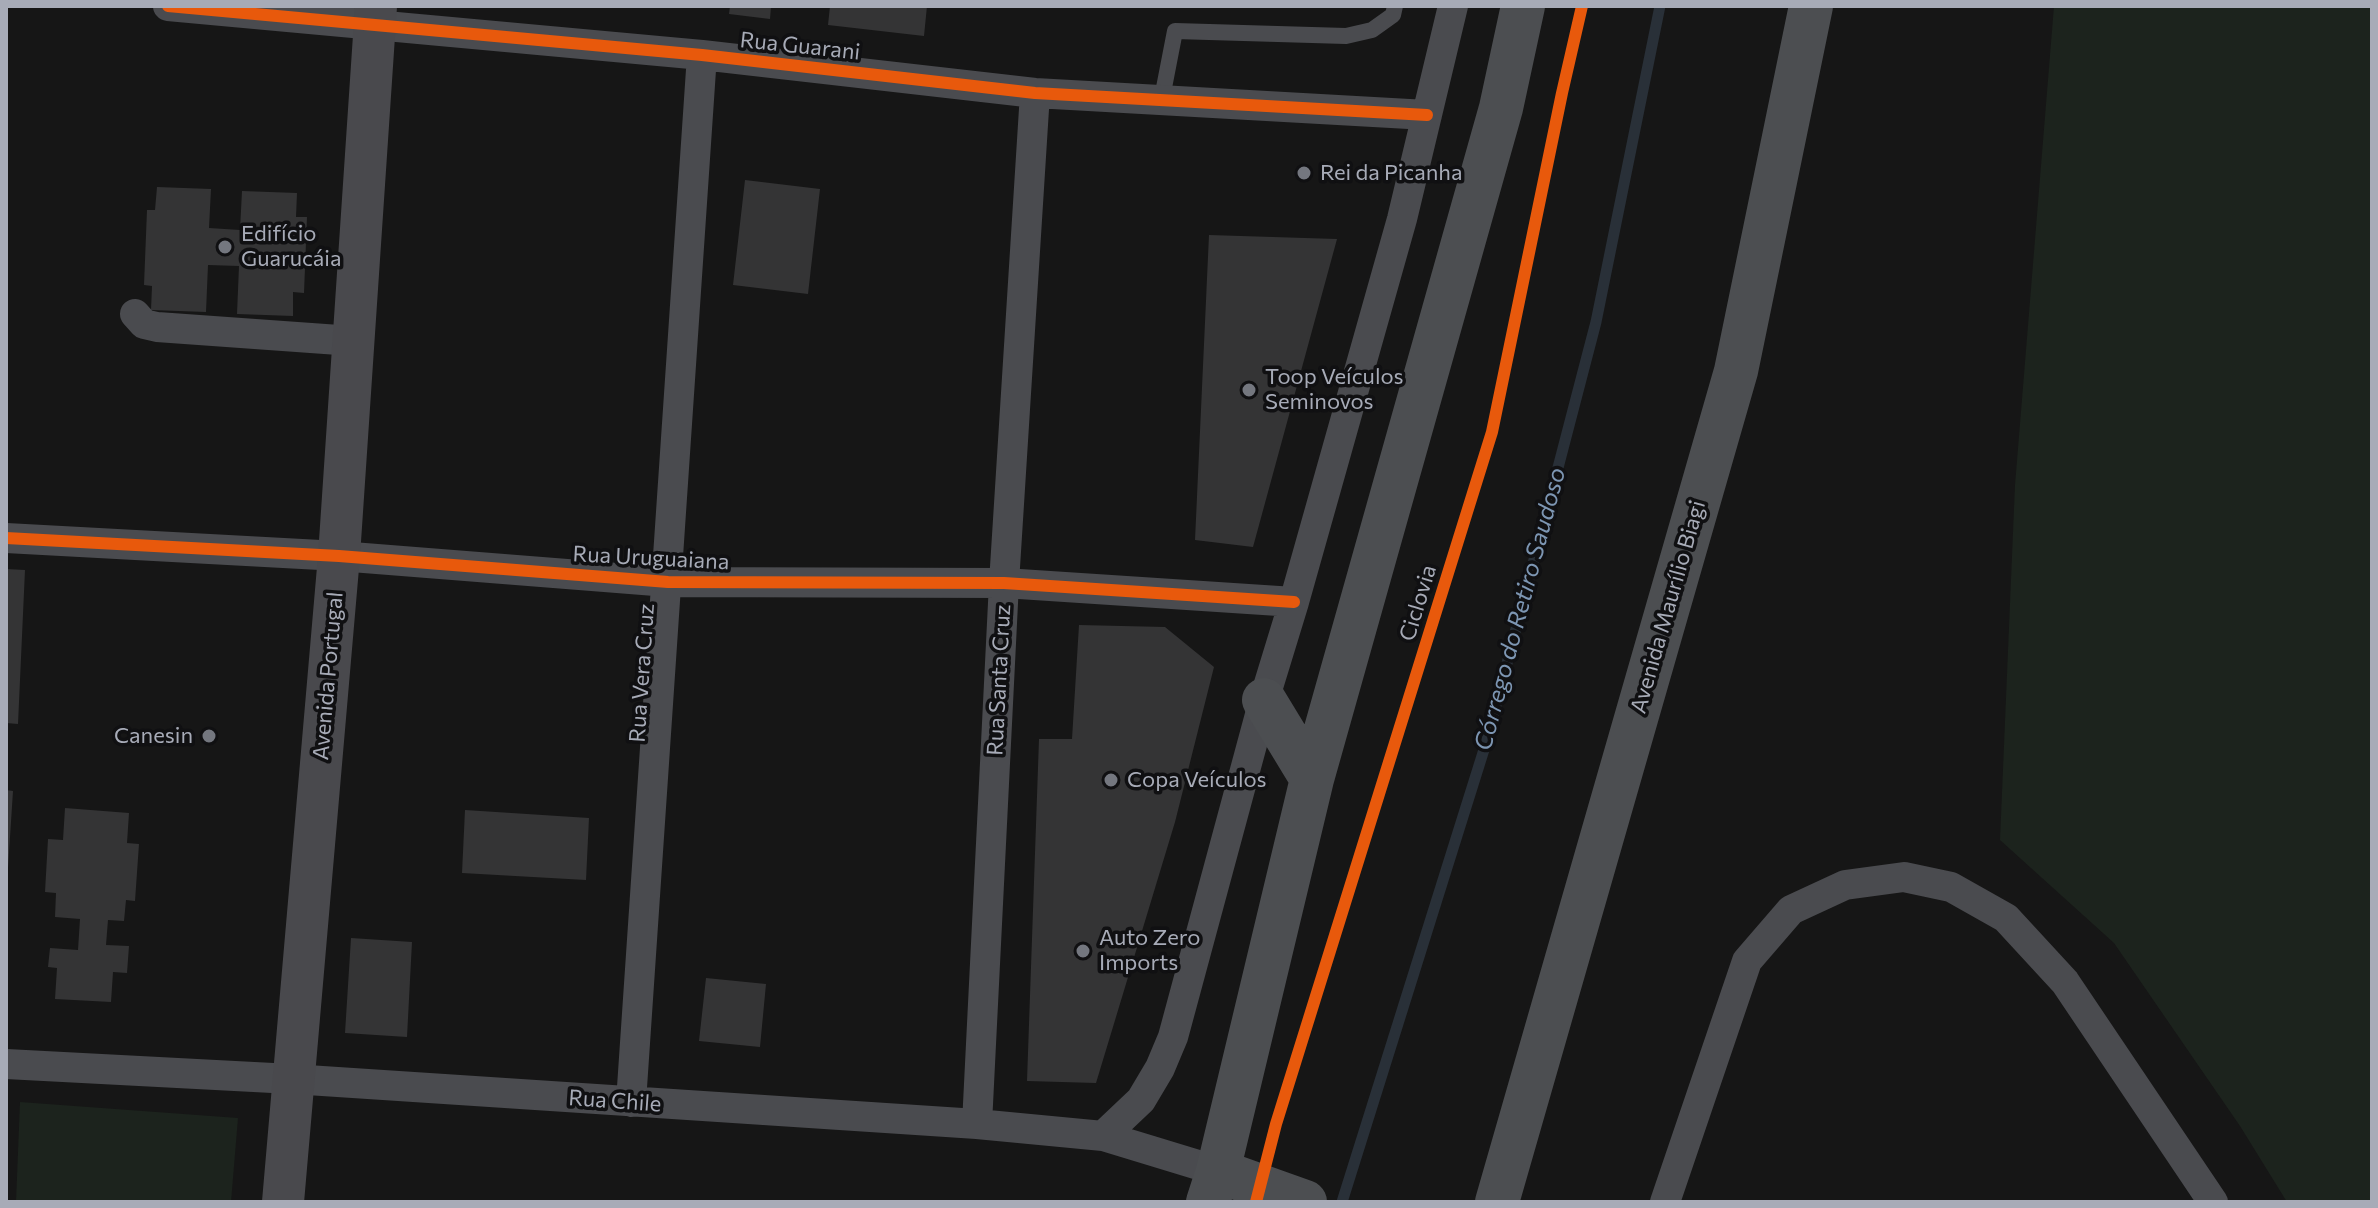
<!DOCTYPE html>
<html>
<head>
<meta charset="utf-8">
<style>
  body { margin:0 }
  #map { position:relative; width:2378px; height:1208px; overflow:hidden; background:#161616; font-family:Commissioner,sans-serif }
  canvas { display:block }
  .frame { position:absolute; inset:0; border:8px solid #a7abb7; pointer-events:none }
</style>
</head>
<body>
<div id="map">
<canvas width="2378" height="1208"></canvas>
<div class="frame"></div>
</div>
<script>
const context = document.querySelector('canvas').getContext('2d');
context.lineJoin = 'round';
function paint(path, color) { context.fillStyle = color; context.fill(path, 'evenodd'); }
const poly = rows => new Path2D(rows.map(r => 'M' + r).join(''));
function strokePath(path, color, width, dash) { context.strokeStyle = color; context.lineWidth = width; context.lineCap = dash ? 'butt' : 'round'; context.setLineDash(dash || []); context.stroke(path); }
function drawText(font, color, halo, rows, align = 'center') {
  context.font = font + ' Commissioner,sans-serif'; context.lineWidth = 7; context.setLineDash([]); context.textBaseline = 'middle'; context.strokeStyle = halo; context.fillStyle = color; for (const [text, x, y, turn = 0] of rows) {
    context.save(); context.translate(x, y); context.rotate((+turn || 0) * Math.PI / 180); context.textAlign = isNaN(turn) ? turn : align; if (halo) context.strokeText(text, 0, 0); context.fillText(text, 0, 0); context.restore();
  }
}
const green = poly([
  [2054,6,2372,6,2372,1202,2287,1202,2240,1126,2114,943,2000,840,2015,485],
  [20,1102,238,1118,231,1202,16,1202]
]);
const stream = poly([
  [1342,1202,1487,740,1596,322,1660,6]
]);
const building = poly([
  [730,6,771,6,770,19,729,14],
  [830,6,927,6,924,36,828,25],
  [745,180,820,189,808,294,733,285],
  [157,187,211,189,209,228,240,230,242,191,297,193,296,217,307,217,304,293,293,292,293,316,237,314,239,266,208,265,206,312,151,310,152,286,144,285,147,210,155,210],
  [1209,235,1337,239,1253,547,1195,540],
  [6,569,25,570,18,724,6,723],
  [1079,625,1165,627,1214,667,1175,822,1096,1083,1027,1081,1039,739,1072,739],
  [6,790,13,791,8,868,6,868],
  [65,808,129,813,127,843,139,844,135,901,126,900,124,921,108,920,106,945,129,946,127,973,113,972,111,1002,55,999,57,968,48,967,50,948,78,950,80,919,55,917,56,893,45,892,48,839,63,840],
  [465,810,589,818,586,880,462,873],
  [351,938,412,942,407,1037,345,1033],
  [706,978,766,984,760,1047,699,1041]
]);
const lane = poly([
  [1162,98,1175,31,1346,36,1372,30,1393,15,1395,6]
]);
const street = poly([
  [168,6,702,55,1035,93,1427,115],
  [135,314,144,324,157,327,353,341],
  [6,538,339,556,668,582,1004,583,1294,602],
  [6,1064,292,1079,977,1124,1103,1136,1218,1171],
  [631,1102,702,55],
  [977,1124,1004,583,1035,93],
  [1103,1136,1141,1100,1160,1068,1173,1037,1264,700,1294,602,1402,219,1453,6],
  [1665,1202,1747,961,1791,910,1845,885,1904,877,1951,887,2006,918,2065,982,2213,1202]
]);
const secondary = poly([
  [283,1202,339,556,376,6]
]);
const primary = poly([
  [1264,700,1312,779],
  [1218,1171,1305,1202],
  [1208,1202,1218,1171,1312,779,1501,108,1523,6],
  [1497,1202,1736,371,1811,6]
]);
const cycleway = poly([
  [168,6,702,55,1035,93,1427,115],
  [6,538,339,556,668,582,1004,583,1294,602],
  [1256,1202,1276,1124,1492,432,1562,93,1582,6]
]);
const markers = [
  [1304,173,8,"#74777f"],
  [225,247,8,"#74777f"],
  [1249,390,8,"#74777f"],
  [209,736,8,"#74777f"],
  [1111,780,8,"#74777f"],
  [1083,951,8,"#74777f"]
];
const streetNames = [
  ["Rua Guarani",800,46,6],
  ["Rua Uruguaiana",651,558,3],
  ["Ciclovia",1418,603,-73],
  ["Avenida Maurílio Biagi",1668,607,-74],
  ["Rua Vera Cruz",642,673,-86],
  ["Avenida Portugal",328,676,-85],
  ["Rua Santa Cruz",999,680,-87],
  ["Rua Chile",615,1101,4]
];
const poiNames = [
  ["Rei da Picanha",1320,173],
  ["Edifício",241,234],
  ["Guarucáia",241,259],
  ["Toop Veículos",1265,377],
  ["Seminovos",1265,402],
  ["Canesin",193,736,"right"],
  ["Copa Veículos",1127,780],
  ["Auto Zero",1099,938],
  ["Imports",1099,963]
];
const waterNames = [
  ["Córrego do Retiro Saudoso",1520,609,-75]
];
paint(green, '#1c231d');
strokePath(stream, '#293038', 11);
paint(building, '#343435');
strokePath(lane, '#4a4b4f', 16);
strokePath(street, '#4a4b4f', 30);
strokePath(secondary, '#49494d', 42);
strokePath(primary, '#4c4e51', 44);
strokePath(cycleway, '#e8590c', 12);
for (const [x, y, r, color] of markers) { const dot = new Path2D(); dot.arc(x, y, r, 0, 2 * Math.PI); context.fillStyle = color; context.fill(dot); strokePath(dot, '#101012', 3); }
drawText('22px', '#a7abb7', '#101012', streetNames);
drawText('22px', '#a7abb7', '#101012', poiNames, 'left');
drawText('italic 24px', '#7d96b3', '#101012', waterNames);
</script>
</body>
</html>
